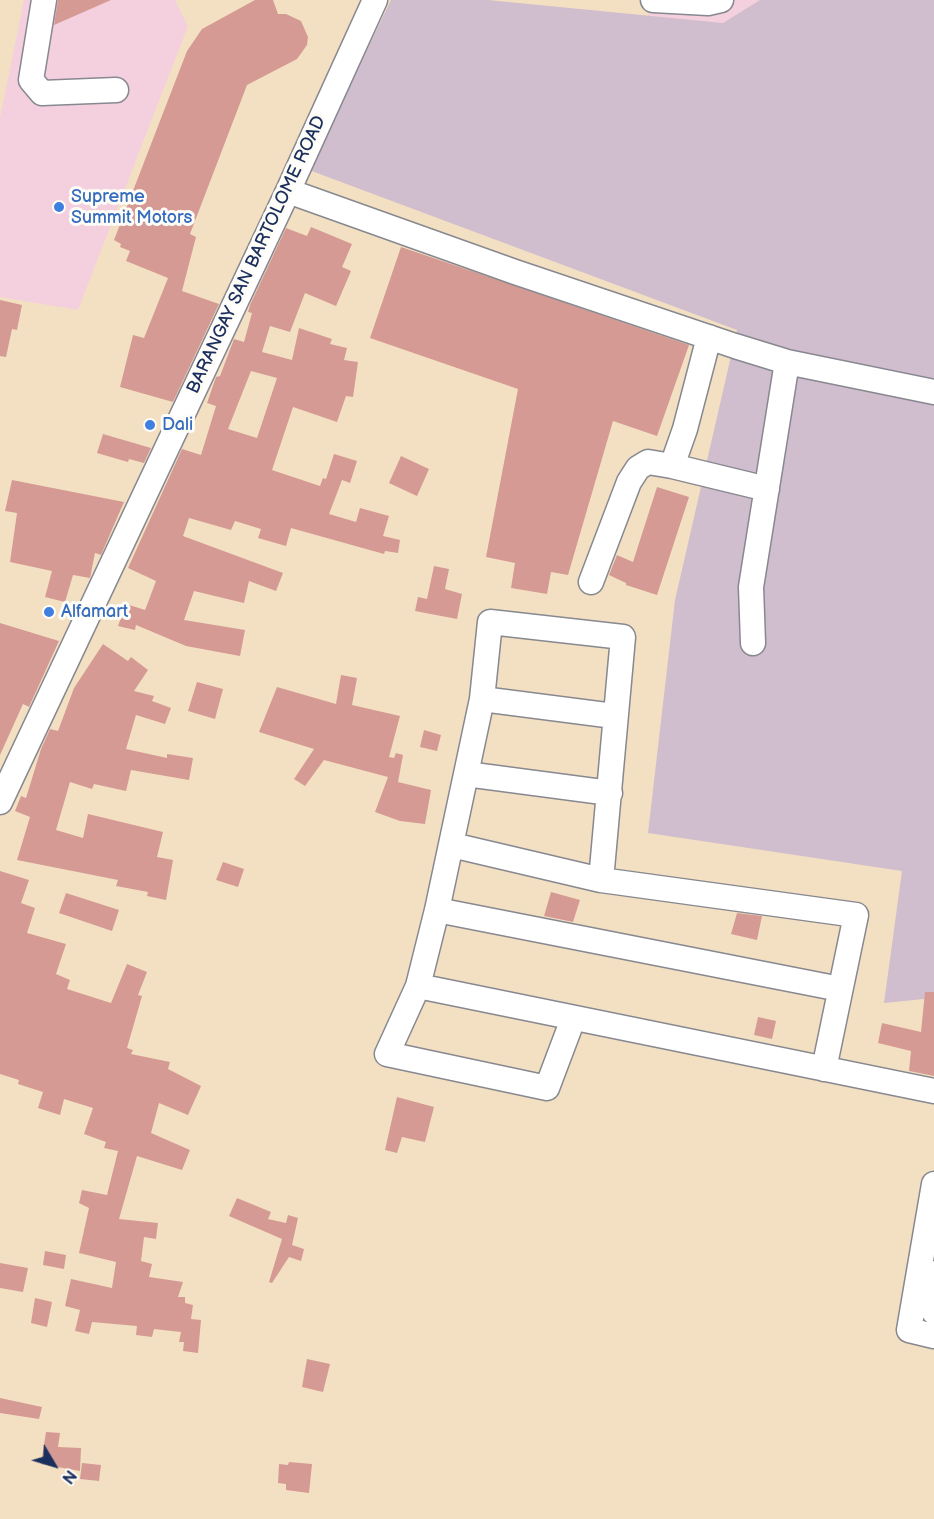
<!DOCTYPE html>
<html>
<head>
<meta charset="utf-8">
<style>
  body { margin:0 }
  #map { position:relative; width:934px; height:1519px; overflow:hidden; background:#f3e0c2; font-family:"Balsamiq Sans",sans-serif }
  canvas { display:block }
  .north { position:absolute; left:24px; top:1435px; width:60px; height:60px; -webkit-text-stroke:4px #fdfcf7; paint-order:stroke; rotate:128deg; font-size:16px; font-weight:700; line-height:24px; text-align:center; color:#1b2f5e }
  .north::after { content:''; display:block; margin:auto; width:21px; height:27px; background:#1b2f5e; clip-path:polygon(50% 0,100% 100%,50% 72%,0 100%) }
</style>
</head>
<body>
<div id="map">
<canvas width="934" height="1519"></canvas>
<div class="north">N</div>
</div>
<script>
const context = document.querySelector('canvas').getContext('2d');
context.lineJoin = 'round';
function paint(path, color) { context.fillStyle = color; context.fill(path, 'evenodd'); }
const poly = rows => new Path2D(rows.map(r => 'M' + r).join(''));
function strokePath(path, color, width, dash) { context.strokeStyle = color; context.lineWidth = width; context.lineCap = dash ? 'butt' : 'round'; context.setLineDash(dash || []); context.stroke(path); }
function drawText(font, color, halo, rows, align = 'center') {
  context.font = font + ' "Balsamiq Sans",sans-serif'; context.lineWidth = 6; context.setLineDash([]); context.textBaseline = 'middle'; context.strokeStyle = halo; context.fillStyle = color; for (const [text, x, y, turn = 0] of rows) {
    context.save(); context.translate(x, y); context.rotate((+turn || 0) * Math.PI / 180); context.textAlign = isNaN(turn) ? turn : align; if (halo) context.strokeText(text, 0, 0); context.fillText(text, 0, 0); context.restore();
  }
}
const built = poly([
  [24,0,175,0,188,26,78,310,0,297,0,118],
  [648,0,760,0,723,23,648,16]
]);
const industrial = poly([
  [391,0,488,0,723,23,760,0,934,0,934,998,884,1003,902,871,648,833,675,600,737,330,309,170]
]);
const building = poly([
  [58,0,111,0,54,25],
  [255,0,273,0,278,14,286,14,301,21,308,37,307,45,297,59,247,85,190,234,196,237,182,291,219,304,173,402,120,387,133,335,144,338,168,278,126,261,130,251,120,247,121,244,114,240,187,51,202,29],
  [311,227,352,244,342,267,351,271,336,306,305,293,290,332,270,326,262,352,292,360,299,328,332,339,330,344,347,348,344,360,358,362,353,397,346,396,337,422,293,407,272,470,320,486,323,478,326,479,334,454,357,461,350,483,342,480,329,514,356,522,360,508,389,516,383,536,400,540,398,553,385,551,384,554,291,528,286,546,258,538,261,529,235,521,231,530,189,518,183,536,283,573,276,591,249,581,244,603,194,591,184,620,245,630,240,656,186,646,136,625,135,630,118,626,126,604,145,610,147,605,156,581,128,568,182,449,201,455,216,406,207,403,216,377,220,376,234,339,244,342,252,313,248,312,250,305,286,228,307,236],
  [251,371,277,378,257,438,228,429],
  [401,247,689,345,657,436,613,421,568,575,551,572,547,594,511,588,515,563,486,557,518,389,370,338],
  [0,300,22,305,17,330,12,329,6,357,0,356],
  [103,434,151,448,144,463,129,459,128,462,97,453],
  [401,456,429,469,417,496,389,483],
  [12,480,124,502,101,555,95,553,90,578,73,575,65,602,45,597,52,571,10,562,17,513,5,511],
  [657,487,689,497,657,595,626,585,626,583,609,575,617,555,633,562],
  [434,566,449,569,445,589,462,594,457,619,415,611,418,597,427,599],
  [0,623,59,641,29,707,23,704,0,755],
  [103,644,128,661,131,657,148,670,134,691,154,696,152,701,171,708,165,724,136,715,126,749,167,758,167,754,193,758,189,780,131,770,126,791,94,784,92,789,70,782,56,830,83,838,88,814,163,832,157,857,173,860,166,900,147,896,148,892,116,886,118,880,17,860,30,817,15,811,21,796,26,798,41,749,50,729,58,731,74,688],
  [341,675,357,678,352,705,400,716,389,757,394,758,396,753,403,755,398,782,431,790,425,824,400,821,375,812,388,777,324,760,305,786,294,779,314,749,259,732,277,687,336,704],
  [197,682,223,689,215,719,188,711],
  [424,730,441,735,437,751,420,747],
  [223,862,244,869,238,887,216,880],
  [0,871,29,880,21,903,35,908,27,933,66,944,56,974,70,980,67,989,111,1003,127,964,147,972,138,995,142,996,127,1048,133,1050,131,1054,170,1062,168,1069,201,1086,188,1115,159,1103,151,1133,190,1150,182,1170,137,1156,119,1219,158,1223,156,1239,144,1237,141,1261,152,1264,149,1277,183,1282,178,1297,185,1297,185,1303,193,1305,191,1319,201,1320,198,1353,183,1351,184,1342,179,1342,181,1332,154,1329,152,1337,136,1335,137,1326,92,1322,89,1334,75,1331,80,1310,65,1306,71,1279,112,1288,116,1262,79,1253,89,1208,79,1203,82,1190,107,1195,118,1151,104,1148,106,1142,84,1134,93,1108,64,1099,60,1115,38,1108,43,1092,18,1084,19,1080,0,1074],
  [551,892,580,900,573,922,544,916],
  [66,893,119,910,112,931,59,913],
  [737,913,762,916,757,940,731,934],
  [925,992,934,992,934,1076,909,1071,911,1051,878,1043,882,1023,921,1032],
  [758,1017,776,1021,772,1039,754,1035],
  [397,1097,434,1107,425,1142,402,1137,397,1153,385,1150],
  [237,1198,271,1212,268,1219,286,1223,288,1215,298,1218,292,1245,304,1249,301,1261,289,1257,272,1283,269,1282,282,1239,229,1216],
  [45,1251,66,1255,64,1269,43,1265],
  [0,1263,28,1268,23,1292,0,1288],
  [35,1298,52,1302,47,1327,31,1323],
  [307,1359,330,1364,323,1392,302,1387],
  [0,1398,42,1407,39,1419,0,1413],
  [46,1432,60,1433,58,1447,81,1448,80,1471,41,1464],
  [289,1462,312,1464,309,1493,286,1490,286,1484,278,1483,279,1464,288,1465],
  [82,1463,101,1465,99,1481,80,1479]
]);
const minor = poly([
  [44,0,31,80,42,93,116,90],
  [653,0,708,3,721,0],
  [288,191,515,272,735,346,787,362,934,392],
  [672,466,767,489],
  [591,582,629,482,638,468,648,462,672,466,685,429,709,337],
  [753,643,751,587,787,362],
  [482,699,614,716],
  [466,774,610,793],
  [0,802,288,191,375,0],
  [452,845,601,880,856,915,824,1069],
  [437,910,840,989],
  [418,986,934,1091],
  [573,1019,547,1088,387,1054,418,986,437,910,482,699,490,622,623,637,601,880],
  [934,1184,909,1330,934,1336],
  [932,1273,928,1299,934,1312]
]);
const markers = [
  [59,207,6,"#3f7fe0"],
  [150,425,6,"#3f7fe0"],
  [49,612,6,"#3f7fe0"]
];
const shopNames = [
  ["Supreme",71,197],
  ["Summit Motors",71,218],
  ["Dali",162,425],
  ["Alfamart",61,612]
];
const streetNames = [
  ["BARANGAY SAN BARTOLOME ROAD",257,255,-65]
];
paint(built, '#f4cfde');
paint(industrial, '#d0bdce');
paint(building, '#d59a94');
strokePath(minor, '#878890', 27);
strokePath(minor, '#fff', 24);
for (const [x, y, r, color] of markers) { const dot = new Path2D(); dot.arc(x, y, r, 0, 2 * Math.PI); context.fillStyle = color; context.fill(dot); strokePath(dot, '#fdfcf7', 2); }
drawText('18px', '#366cbe', '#fdfcf7', shopNames, 'left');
drawText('18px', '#1b2f5e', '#fdfcf7', streetNames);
</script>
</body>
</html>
